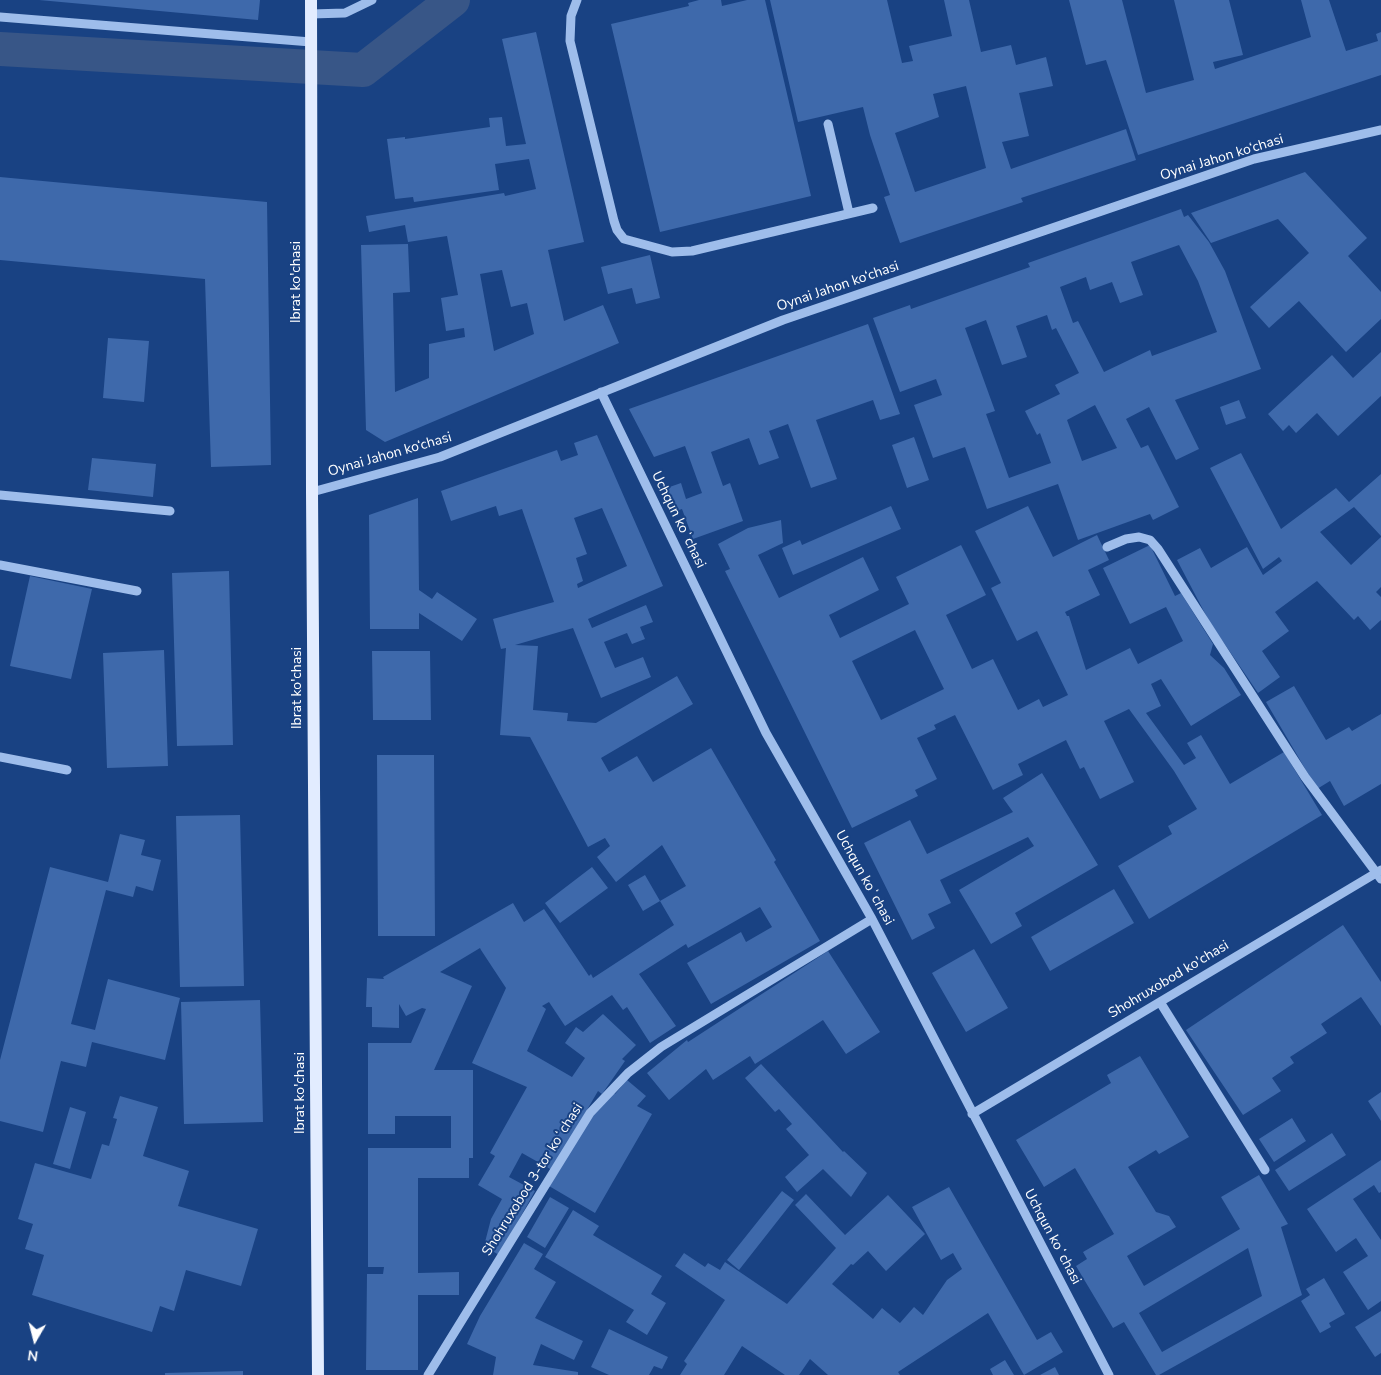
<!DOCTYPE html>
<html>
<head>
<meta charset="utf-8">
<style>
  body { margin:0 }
  #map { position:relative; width:1381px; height:1375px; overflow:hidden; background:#194283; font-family:"Nunito Sans",sans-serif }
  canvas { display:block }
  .north { position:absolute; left:10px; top:1315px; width:50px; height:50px; -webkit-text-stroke:4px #194283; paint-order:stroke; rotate:188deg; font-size:14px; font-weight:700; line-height:20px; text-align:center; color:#fff }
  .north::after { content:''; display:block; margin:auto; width:18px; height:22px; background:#fff; clip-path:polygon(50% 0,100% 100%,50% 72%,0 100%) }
</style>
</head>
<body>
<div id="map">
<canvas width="1381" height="1375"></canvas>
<div class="north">N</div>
</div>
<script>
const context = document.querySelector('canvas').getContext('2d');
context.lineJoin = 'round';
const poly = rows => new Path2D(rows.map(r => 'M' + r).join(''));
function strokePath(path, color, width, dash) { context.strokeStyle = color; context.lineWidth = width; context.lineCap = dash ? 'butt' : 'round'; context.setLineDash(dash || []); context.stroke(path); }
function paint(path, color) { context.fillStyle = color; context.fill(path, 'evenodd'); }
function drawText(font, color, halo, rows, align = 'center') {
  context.font = font + ' "Nunito Sans",sans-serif'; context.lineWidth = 4; context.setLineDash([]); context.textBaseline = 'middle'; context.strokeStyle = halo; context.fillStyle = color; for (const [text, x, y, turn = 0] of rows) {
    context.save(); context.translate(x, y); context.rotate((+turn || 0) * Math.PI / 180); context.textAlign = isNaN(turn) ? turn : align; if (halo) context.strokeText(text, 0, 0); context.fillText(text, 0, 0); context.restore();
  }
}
const canal = poly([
  [0,49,363,70,453,0]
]);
const building = poly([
  [39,0,260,0,258,20],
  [699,0,721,0,722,6,747,0,765,0,811,196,660,232,611,24,689,6,688,3],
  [770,0,887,0,902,63,913,61,909,46,952,36,944,0,969,0,981,52,1011,45,1016,65,1046,57,1053,86,1019,93,1029,136,1002,142,1011,169,1126,129,1136,160,1021,198,1023,202,900,243,884,197,890,195,870,135,863,107,798,122],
  [966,86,986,168,915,192,895,133,939,117,933,94],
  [1069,0,1122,0,1146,93,1194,80,1174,0,1229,0,1243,55,1213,62,1215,69,1311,37,1301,0,1329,0,1346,51,1378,41,1376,34,1381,32,1381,75,1138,155,1106,60,1086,65],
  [536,32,584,242,548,250,564,321,603,305,619,343,385,442,366,430,361,245,408,244,410,292,393,293,395,392,429,378,429,344,465,337,464,328,446,331,441,298,458,295,447,236,408,242,405,225,369,232,366,216,504,193,505,196,536,189,529,159,495,164,499,190,414,202,413,197,395,199,387,139,405,137,405,139,490,127,489,118,502,117,506,146,526,144,502,39],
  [502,270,511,307,527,303,534,334,494,351,480,274],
  [1305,172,1367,238,1348,256,1381,292,1381,319,1346,352,1299,301,1269,328,1250,307,1309,253,1278,219,1211,243,1191,213],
  [0,177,267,202,271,465,211,467,205,279,0,260],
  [1181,209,1184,217,1188,215,1209,242,1225,271,1261,369,1175,400,1199,449,1176,460,1149,407,1126,419,1141,448,1148,445,1179,507,1153,520,1150,514,1078,540,1058,484,987,509,965,447,933,458,914,405,942,395,936,379,900,392,873,318,910,305,911,309,1030,267,1028,263],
  [1179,245,1198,281,1217,332,1152,356,1150,350,1104,372,1078,321,1073,323,1060,287,1086,277,1090,290,1112,282,1120,303,1143,295,1131,262],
  [1047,315,1052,330,1056,328,1079,373,1055,385,1060,394,1025,411,1037,435,1040,433,1051,463,1009,478,986,414,995,411,965,328,986,320,1002,365,1027,357,1016,326],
  [1095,405,1117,448,1082,461,1067,420],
  [650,255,660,298,636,304,632,288,608,294,601,267],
  [868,324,900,414,880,420,873,400,816,420,837,479,811,488,788,424,769,431,779,458,759,465,749,438,711,452,723,486,730,483,743,521,693,539,682,509,670,513,661,490,681,483,686,499,702,493,685,446,654,457,629,409],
  [108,338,149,341,144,402,103,398],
  [1381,352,1381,396,1338,436,1317,413,1296,433,1289,425,1283,431,1268,414,1332,355,1353,378],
  [1239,400,1246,418,1226,425,1220,407],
  [597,435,663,586,588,619,592,628,646,605,653,622,640,627,645,639,632,644,627,633,604,642,615,668,643,657,651,677,601,698,573,628,515,645,538,646,533,710,568,713,567,721,596,723,677,676,693,704,601,758,609,772,637,756,653,782,711,748,776,860,774,862,820,941,711,1004,687,963,741,932,746,942,772,927,760,907,688,948,686,944,639,974,676,1026,650,1043,627,1007,623,1010,612,995,565,1026,549,1002,542,1006,546,1009,527,1051,572,1077,585,1058,565,1043,576,1027,583,1032,603,1014,636,1045,622,1059,625,1061,602,1094,598,1091,552,1170,522,1153,509,1177,535,1191,499,1255,484,1246,491,1219,502,1199,478,1185,495,1156,490,1153,527,1087,472,1063,506,988,481,950,480,948,440,972,472,986,434,1070,473,1070,473,1158,469,1158,469,1178,418,1178,418,1273,459,1272,459,1295,418,1295,418,1370,366,1370,367,1274,383,1274,384,1267,368,1267,368,1148,451,1148,451,1116,395,1116,395,1134,368,1134,368,1043,411,1043,426,1009,422,1008,406,1016,399,1004,399,1028,372,1027,372,1007,366,1007,367,978,384,979,383,977,513,903,524,922,544,909,589,976,591,974,593,978,674,925,660,901,686,886,662,845,616,882,597,857,610,846,605,838,588,847,530,737,500,735,506,648,501,649,493,619,554,602,522,509,499,516,496,506,451,521,441,491,557,450,561,461,578,455,574,443],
  [602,508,627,566,578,588,577,584,583,581,576,558,587,554,574,518],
  [914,437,929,480,907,488,892,445],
  [1241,453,1281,529,1336,488,1349,502,1381,474,1381,536,1354,507,1320,532,1351,565,1381,537,1381,587,1376,592,1381,597,1381,620,1370,630,1358,616,1354,620,1317,581,1275,612,1289,631,1262,651,1280,677,1258,693,1209,621,1177,560,1200,548,1211,568,1247,547,1263,575,1282,561,1279,557,1263,569,1210,468],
  [92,458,156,464,153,497,88,490],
  [418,498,419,590,432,599,437,592,477,619,462,641,419,613,419,629,370,629,369,515],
  [891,506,901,529,793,575,782,548,800,540,802,545],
  [1028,506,1053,557,1097,535,1109,560,1088,570,1100,595,1065,612,1067,616,1069,616,1086,670,1130,648,1138,664,1183,641,1166,607,1130,624,1103,568,1150,545,1175,596,1181,593,1213,644,1210,655,1224,668,1241,695,1191,726,1161,679,1151,684,1161,706,1146,713,1184,765,1196,758,1187,743,1201,735,1230,784,1284,752,1322,815,1149,919,1118,866,1172,834,1168,826,1197,809,1174,771,1129,709,1104,721,1134,782,1100,799,1084,767,1080,769,1066,740,1018,764,1023,775,993,790,955,715,934,725,936,729,917,738,937,779,915,790,918,796,852,828,725,571,730,569,718,544,748,528,781,520,783,543,758,555,779,598,863,557,879,590,829,615,840,638,909,604,896,577,961,545,986,595,946,615,972,669,993,659,1018,710,1039,699,1043,707,1068,695,1037,631,1017,641,991,588,1001,583,975,531],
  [915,630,944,689,881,720,852,661],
  [229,571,233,745,177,746,172,573],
  [30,576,92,589,71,679,10,666],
  [164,650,168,766,107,768,103,653],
  [372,651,430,651,431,720,373,720],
  [1294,686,1326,740,1349,727,1352,731,1381,714,1381,784,1344,806,1330,781,1317,789,1266,702],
  [377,755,434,755,435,936,378,936],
  [1042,773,1098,865,1015,913,1022,926,991,944,959,890,1034,846,1028,837,940,880,951,903,928,914,935,928,912,940,864,843,910,820,927,854,1013,812,1003,798],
  [240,815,244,986,180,987,176,816],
  [120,834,145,840,141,855,161,860,153,891,136,886,133,897,106,890,71,1024,95,1030,108,979,180,998,165,1060,92,1042,86,1067,61,1061,43,1132,0,1121,0,1060,50,867,108,882],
  [592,867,608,888,560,923,545,903],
  [645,875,660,901,643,911,628,885],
  [1114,889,1134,923,1050,971,1031,937],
  [1343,925,1381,982,1381,1026,1361,997,1321,1024,1327,1033,1290,1057,1294,1063,1272,1078,1281,1091,1243,1115,1186,1030],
  [974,949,1008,1008,966,1032,932,973],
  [828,951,880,1032,846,1054,823,1020,755,1064,750,1056,713,1080,706,1069,669,1100,647,1073,687,1040,688,1042],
  [260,1000,263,1122,184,1124,181,1002],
  [1140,1056,1189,1137,1159,1154,1156,1150,1128,1167,1156,1212,1169,1216,1176,1227,1127,1256,1144,1286,1240,1229,1221,1197,1259,1175,1288,1224,1281,1227,1302,1295,1159,1375,1156,1375,1124,1322,1113,1328,1076,1266,1087,1259,1083,1252,1114,1234,1075,1168,1044,1187,1016,1140,1111,1083,1107,1075],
  [1248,1248,1262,1296,1162,1352,1139,1313],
  [761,1064,843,1152,844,1151,867,1173,851,1197,823,1169,797,1192,785,1177,809,1155,786,1129,792,1124,779,1109,775,1112,745,1078],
  [627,1080,646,1096,637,1106,652,1114,595,1213,549,1186,592,1111,612,1092,615,1094],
  [1381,1092,1381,1121,1368,1101],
  [120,1096,158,1107,143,1156,189,1171,178,1206,258,1229,241,1286,186,1270,174,1311,160,1306,152,1332,32,1295,44,1255,25,1249,33,1224,18,1219,35,1163,91,1179,102,1144,109,1146,117,1119,113,1118],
  [70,1107,86,1112,70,1169,53,1164],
  [1292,1118,1306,1141,1274,1162,1259,1139],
  [1332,1133,1346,1155,1289,1191,1275,1170],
  [1381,1160,1381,1192,1379,1193,1374,1185,1353,1199,1381,1240,1381,1301,1368,1310,1343,1272,1368,1256,1356,1238,1336,1252,1307,1209],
  [949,1187,1037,1340,1051,1332,1063,1352,1024,1375,988,1313,898,1372,900,1375,828,1375,810,1359,799,1375,785,1375,742,1346,724,1375,680,1375,687,1364,684,1361,725,1300,675,1266,684,1253,705,1267,708,1263,720,1270,725,1262,787,1304,836,1248,795,1205,806,1194,845,1235,888,1195,925,1234,886,1271,868,1251,853,1265,851,1264,832,1284,873,1319,882,1308,900,1323,914,1307,923,1315,947,1280,962,1269,953,1253,941,1260,912,1207],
  [782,1191,794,1200,739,1270,727,1260],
  [550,1197,569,1208,545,1248,527,1237],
  [573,1210,599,1226,593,1235,662,1276,651,1294,666,1303,647,1335,626,1322,634,1310,545,1257],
  [524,1243,543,1254,534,1269,556,1282,535,1318,583,1341,574,1360,541,1344,533,1365,578,1372,578,1375,493,1375,496,1357,467,1344,480,1316],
  [1324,1278,1345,1314,1329,1323,1331,1327,1320,1333,1301,1301,1310,1295,1306,1289],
  [1381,1311,1381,1353,1375,1357,1355,1327],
  [609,1329,668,1357,662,1369,654,1366,649,1375,609,1375,591,1367],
  [1005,1360,1014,1375,993,1375,990,1369],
  [1055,1367,1059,1375,1040,1375],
  [243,1371,243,1375,165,1375,165,1373]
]);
const minor = poly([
  [577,0,571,16,570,41,614,221,617,230,624,239,672,252,692,251,873,208],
  [311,14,345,13,372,0],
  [0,17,311,42],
  [828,124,849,213],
  [601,392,766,733,872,919,1109,1375],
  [312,492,440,457,783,320,1254,159,1381,130],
  [0,495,170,511],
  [1107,547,1126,539,1139,537,1150,540,1158,549,1305,777,1381,879],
  [0,565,137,591],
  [0,757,67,770],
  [1160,1002,1265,1170],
  [972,1114,1381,870],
  [428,1375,590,1113,628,1073,661,1047,872,919]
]);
const major = poly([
  [311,0,312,492,318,1375]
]);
const streetNames = [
  ["Oynai Jahon ko‘chasi",1222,158,-17],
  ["Ibrat ko'chasi",297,282,-90],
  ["Oynai Jahon ko‘chasi",838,287,-19],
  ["Oynai Jahon ko‘chasi",390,455,-16],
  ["Uchqun koʻchasi",678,520,64],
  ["Ibrat ko'chasi",298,688,-90],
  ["Uchqun koʻchasi",864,878,61],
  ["Shohruxobod ko'chasi",1169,980,-31],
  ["Ibrat ko'chasi",301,1093,-90],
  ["Shohruxobod 3-tor koʻchasi",533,1180,-58],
  ["Uchqun koʻchasi",1052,1237,62]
];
strokePath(canal, '#385687', 34);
paint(building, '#3e69ab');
strokePath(minor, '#9ebdeb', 9);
strokePath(major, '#e2ecff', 12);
drawText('14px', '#fff', '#194283', streetNames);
</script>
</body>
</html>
